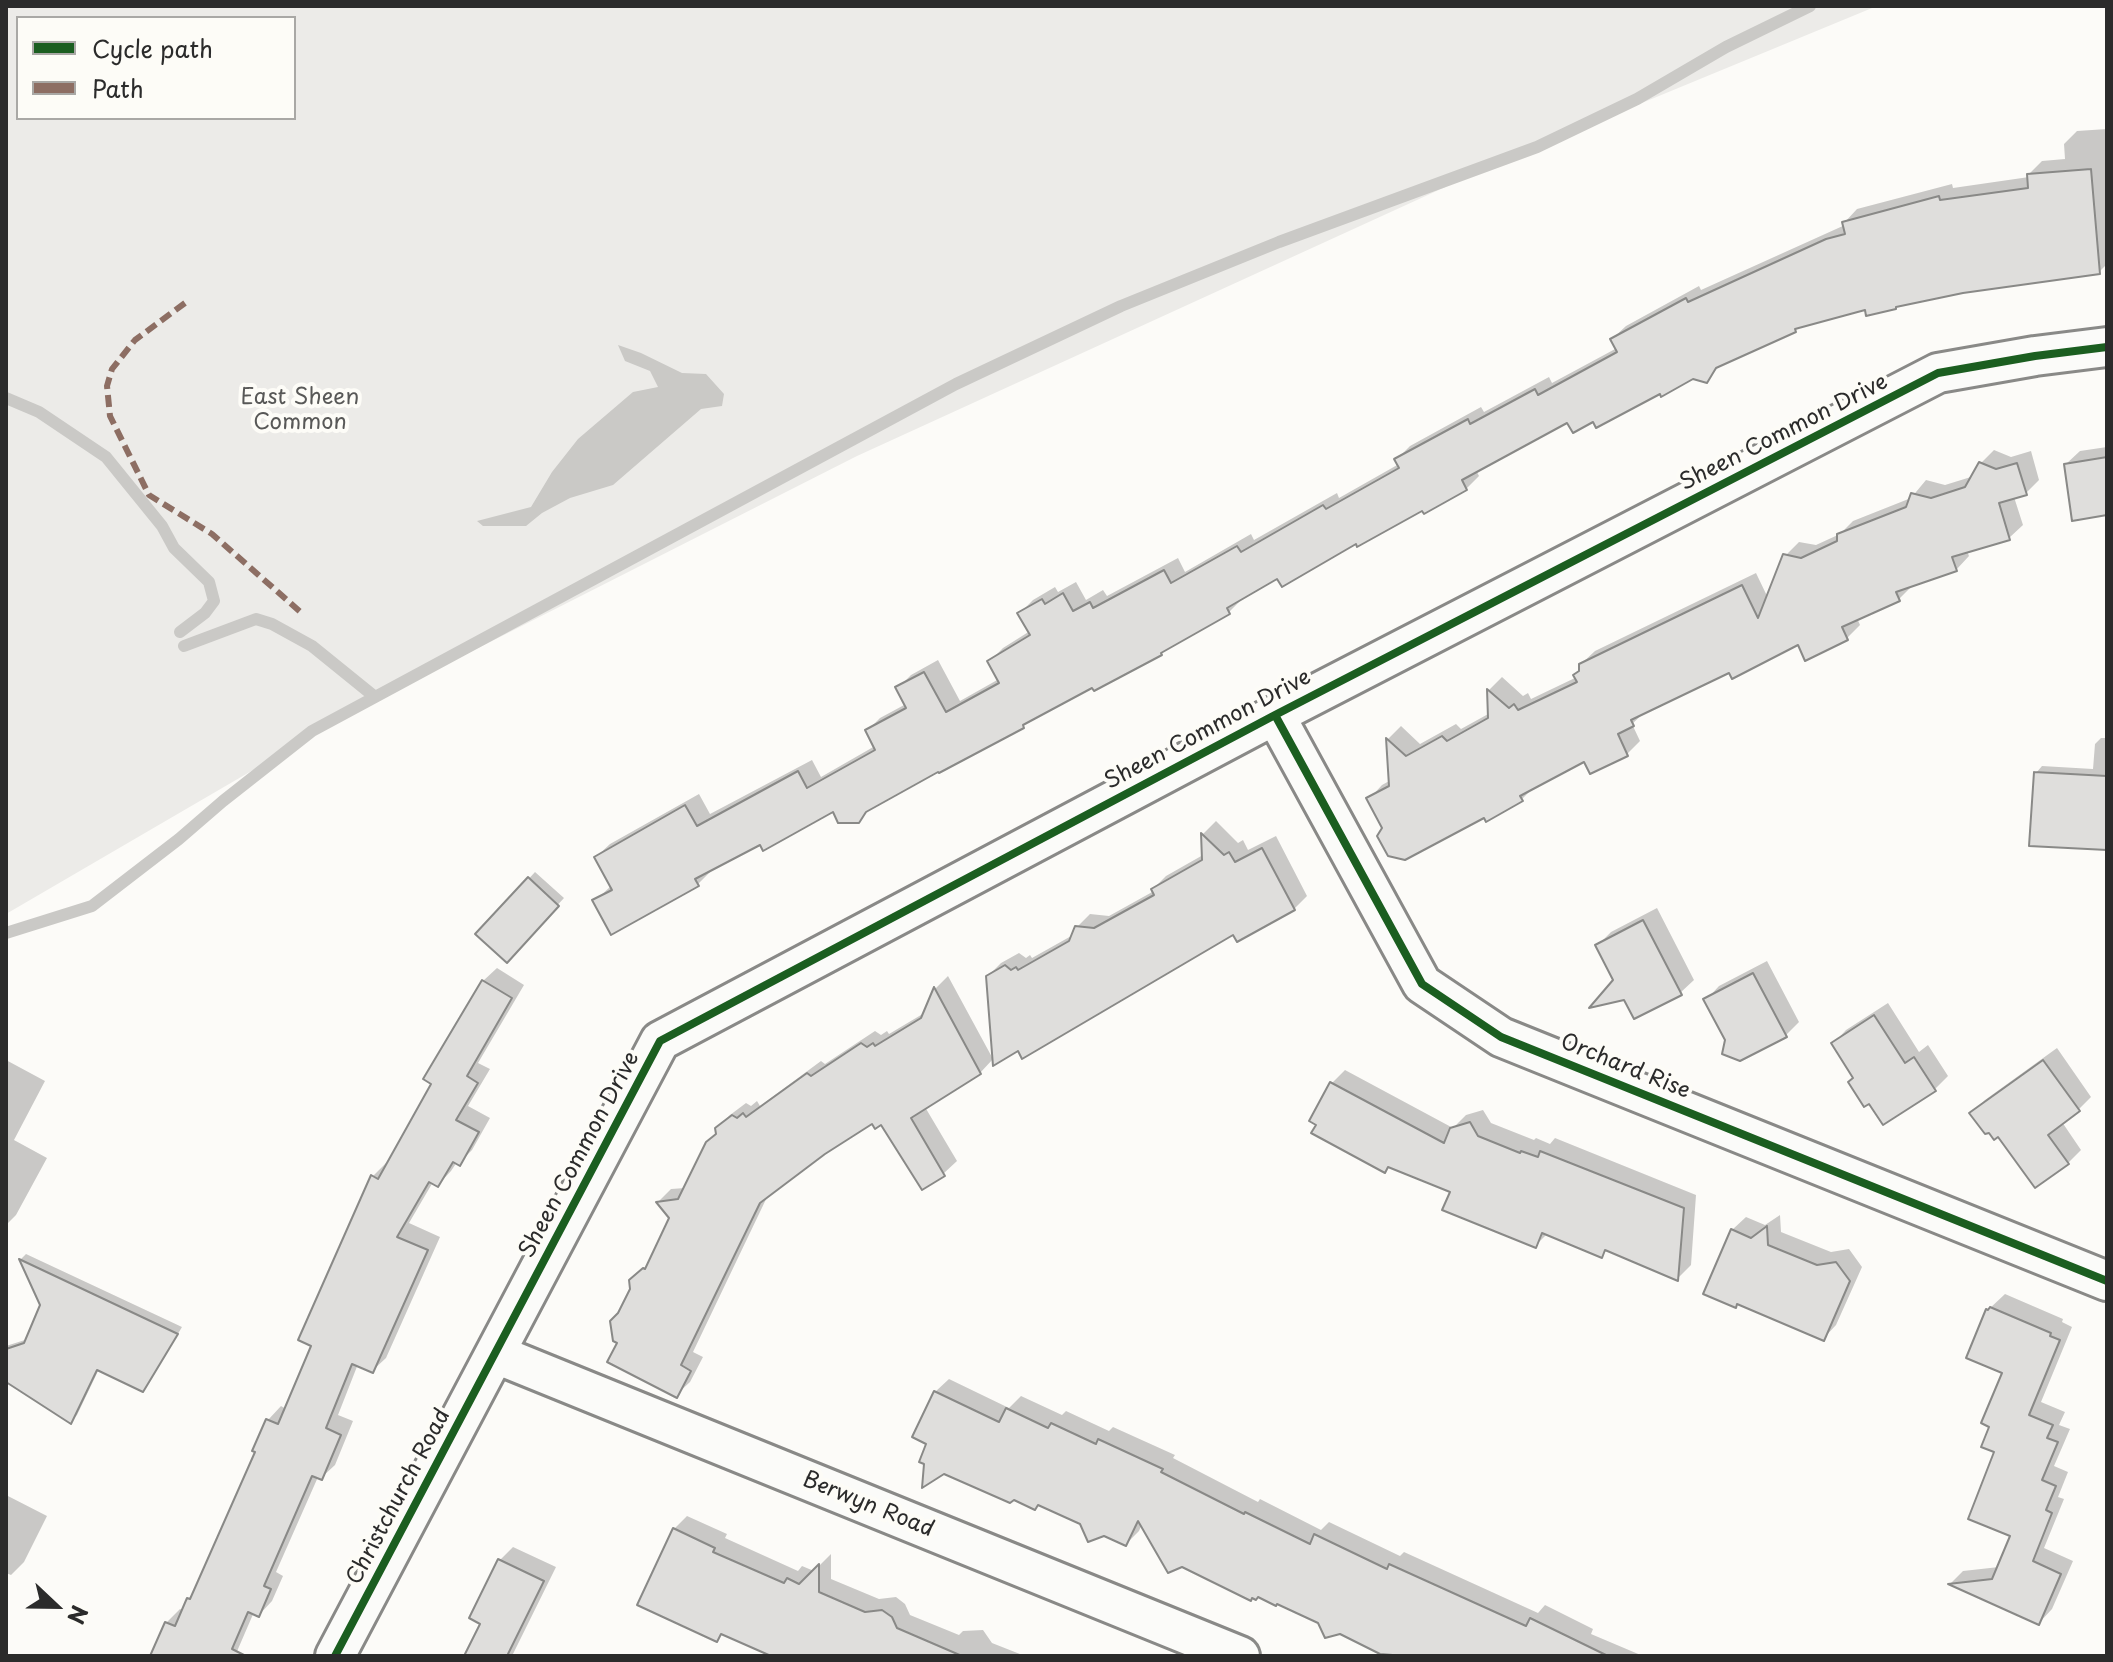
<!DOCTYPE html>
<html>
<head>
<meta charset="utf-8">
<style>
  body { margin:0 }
  #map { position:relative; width:2113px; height:1662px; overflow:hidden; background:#fcfbf8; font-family:"Playpen Sans",sans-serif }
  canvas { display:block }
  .frame { position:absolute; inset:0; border:8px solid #2b2b2b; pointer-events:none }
  .legend { position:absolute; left:16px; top:16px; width:280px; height:104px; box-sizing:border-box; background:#fdfcf7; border:2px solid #a9a8a5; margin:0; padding:10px 14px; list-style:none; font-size:24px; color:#2b2b2b }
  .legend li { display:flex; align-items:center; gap:16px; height:40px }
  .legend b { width:40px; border:2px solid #a9a8a5 }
  .north { position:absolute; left:16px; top:1566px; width:80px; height:80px; -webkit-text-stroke:6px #fdfcf7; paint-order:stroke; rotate:112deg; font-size:22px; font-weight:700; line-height:32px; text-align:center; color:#2b2b2b }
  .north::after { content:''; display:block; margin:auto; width:28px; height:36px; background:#2b2b2b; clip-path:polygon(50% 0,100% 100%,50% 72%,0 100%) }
</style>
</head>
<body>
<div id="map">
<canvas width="2113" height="1662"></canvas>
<div class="frame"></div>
<ul class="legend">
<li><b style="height:10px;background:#1b5e20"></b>Cycle path</li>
<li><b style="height:10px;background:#8d6e63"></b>Path</li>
</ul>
<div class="north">N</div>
</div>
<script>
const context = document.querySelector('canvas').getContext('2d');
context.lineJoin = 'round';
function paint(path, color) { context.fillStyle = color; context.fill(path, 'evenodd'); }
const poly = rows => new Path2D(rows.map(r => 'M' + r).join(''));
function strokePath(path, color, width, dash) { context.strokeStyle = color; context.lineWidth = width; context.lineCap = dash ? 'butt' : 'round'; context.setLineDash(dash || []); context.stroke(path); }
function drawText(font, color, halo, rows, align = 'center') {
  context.font = font + ' "Playpen Sans",sans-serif'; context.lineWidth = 8; context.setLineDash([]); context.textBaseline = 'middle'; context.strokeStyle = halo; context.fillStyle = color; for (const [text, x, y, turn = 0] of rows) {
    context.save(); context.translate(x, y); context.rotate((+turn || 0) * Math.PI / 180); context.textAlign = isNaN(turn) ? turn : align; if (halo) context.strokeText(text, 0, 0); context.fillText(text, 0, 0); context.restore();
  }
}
const green = poly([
  [6,6,1877,6,1511,157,857,456,356,710,6,914],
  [18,18,294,18,294,118,18,118]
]);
const water = poly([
  [618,345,641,353,682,373,706,374,724,394,722,406,701,409,613,485,570,498,542,513,526,526,483,526,477,521,531,507,552,472,578,439,633,392,658,387,650,371,625,361]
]);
const shadow = poly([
  [2107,129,2107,264,2099,272,1866,308,1800,325,1795,330,1722,363,1706,381,1693,377,1594,419,1568,420,1476,470,1479,476,1466,489,1357,542,1278,576,1242,599,1229,612,1169,646,1161,654,1093,685,1030,718,1023,726,873,806,858,821,834,810,761,843,710,869,711,871,698,884,595,901,612,885,596,857,610,844,699,794,710,814,812,760,821,777,875,746,867,731,880,718,906,704,898,688,911,675,938,660,960,701,999,679,990,661,1003,648,1030,631,1020,613,1033,600,1055,587,1058,592,1076,582,1086,600,1103,590,1107,596,1178,558,1185,572,1251,534,1254,540,1337,493,1339,498,1399,464,1396,460,1410,446,1481,407,1484,412,1549,377,1552,383,1617,348,1612,339,1626,326,1699,286,1701,290,1845,225,1844,223,1857,209,1952,184,1953,188,2029,177,2029,174,2042,161,2065,159,2064,144,2077,131],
  [2107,447,2107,529,2105,514,2066,464,2080,451],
  [1994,450,2011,457,2031,451,2039,480,2026,493,2014,497,2023,525,2009,538,1967,551,1969,556,1956,570,1912,586,1899,599,1857,618,1860,625,1847,638,1806,658,1798,643,1730,670,1647,710,1632,724,1640,741,1627,754,1585,759,1536,785,1522,799,1485,815,1385,828,1369,799,1382,785,1391,780,1388,739,1401,726,1420,744,1456,724,1461,729,1490,713,1489,690,1502,677,1523,696,1528,693,1531,699,1577,677,1581,669,1581,664,1595,651,1756,573,1768,598,1785,556,1799,542,1816,545,1840,534,1853,521,1911,498,1926,480,1945,485,1974,476,1981,463],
  [2101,738,2107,738,2107,848,2036,773,2042,766,2093,769,2095,744],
  [1216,821,1238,843,1243,840,1248,850,1276,836,1307,896,1294,909,1233,932,988,976,1001,963,1019,953,1026,958,1030,955,1032,958,1073,935,1076,928,1090,914,1109,916,1154,891,1153,889,1166,876,1203,855,1203,834],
  [535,872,564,898,507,960,478,934],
  [1657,908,1694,980,1680,993,1616,980,1598,945,1611,932],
  [1767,961,1799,1022,1786,1035,1727,1039,1706,1000,1719,986],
  [497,968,524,985,478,1063,490,1069,468,1106,490,1118,472,1150,459,1163,457,1162,451,1171,438,1185,433,1182,409,1223,440,1237,386,1358,372,1371,358,1364,338,1415,353,1421,335,1465,321,1478,318,1477,276,1572,283,1576,272,1601,259,1615,254,1612,235,1656,152,1656,166,1623,180,1609,184,1611,188,1599,195,1592,258,1451,255,1450,268,1420,281,1406,286,1409,314,1345,301,1339,373,1176,386,1163,389,1164,434,1083,483,981],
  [948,976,993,1059,980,1073,925,1107,957,1161,943,1174,882,1122,873,1121,824,1152,769,1193,693,1352,703,1357,690,1382,676,1395,620,1342,620,1314,632,1289,631,1281,651,1262,671,1218,658,1202,671,1189,685,1188,718,1133,717,1128,730,1115,746,1103,751,1106,757,1101,760,1106,821,1061,825,1064,875,1031,881,1035,887,1031,889,1034,926,1012,936,988],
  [1888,1003,1919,1052,1928,1045,1948,1076,1935,1089,1870,1101,1833,1044,1846,1030],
  [2057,1048,2091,1097,2078,1110,2062,1122,2081,1150,2068,1163,1999,1134,1972,1113,1985,1100],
  [6,1060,45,1081,14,1140,47,1158,16,1215,6,1225],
  [1345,1070,1453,1128,1466,1115,1483,1110,1491,1123,1534,1140,1536,1138,1550,1144,1555,1138,1696,1195,1691,1265,1678,1278,1608,1249,1602,1255,1548,1233,1535,1246,1452,1191,1390,1165,1384,1171,1312,1120,1332,1083],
  [1780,1215,1781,1232,1831,1252,1849,1249,1862,1267,1836,1325,1823,1339,1732,1230,1746,1217,1765,1225],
  [26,1254,182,1327,149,1383,143,1389,99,1369,77,1415,71,1421,6,1380,6,1346,28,1339,43,1305,21,1259],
  [2005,1294,2063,1319,2062,1322,2072,1327,2041,1402,2065,1412,2059,1425,2070,1429,2054,1466,2068,1472,2058,1497,2064,1499,2044,1548,2073,1561,2052,1609,2039,1623,1951,1583,1963,1571,1999,1567,2013,1535,1997,1451,2005,1372,1988,1310],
  [949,1379,1009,1408,1021,1396,1062,1415,1066,1411,1109,1431,1113,1427,1175,1455,1173,1458,1258,1502,1260,1499,1321,1530,1329,1522,1400,1556,1404,1552,1538,1613,1545,1605,1593,1629,1591,1634,1643,1656,1409,1656,1320,1622,1278,1602,1182,1565,1142,1524,1139,1531,1126,1544,1081,1523,929,1443,935,1392],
  [6,1495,47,1516,24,1562,11,1575,6,1573],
  [687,1516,727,1534,725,1538,798,1571,802,1566,814,1571,831,1554,831,1579,879,1599,896,1597,905,1604,910,1615,959,1635,963,1631,983,1630,992,1643,1025,1656,793,1656,723,1633,717,1639,674,1529],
  [513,1547,556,1567,512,1656,466,1656,483,1623,471,1617,500,1560]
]);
const stream = poly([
  [6,398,39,412,106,457,162,526,174,548,209,582,214,601,205,613,180,632],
  [184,646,256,619,272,624,312,646,375,697],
  [6,933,92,906,179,839,223,801,312,731,956,384,1121,306,1279,242,1537,147,1637,99,1726,47,1810,6]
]);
const building = poly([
  [2091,169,2100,274,1963,293,1896,307,1896,309,1866,316,1865,310,1795,329,1796,332,1716,368,1707,383,1693,379,1661,397,1660,394,1596,428,1593,422,1573,433,1567,423,1462,480,1467,490,1424,514,1422,511,1357,547,1356,544,1282,587,1277,579,1227,608,1230,614,1161,653,1162,655,1094,691,1092,688,1023,725,1024,728,939,773,938,772,866,812,859,823,838,823,833,812,763,851,760,845,695,879,699,886,611,935,592,900,612,890,594,857,685,805,697,826,798,771,807,788,875,750,865,730,906,708,895,687,924,672,946,712,999,683,987,661,1030,635,1017,613,1042,599,1045,604,1063,593,1073,611,1090,602,1093,608,1164,570,1171,583,1237,546,1241,552,1323,505,1326,509,1399,468,1394,459,1468,419,1470,424,1535,389,1538,395,1617,352,1610,339,1686,298,1688,302,1826,239,1845,234,1842,222,1939,196,1940,200,2028,188,2027,174,2091,169],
  [2107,457,2107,515,2072,521,2064,464,2107,457],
  [1979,462,1996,469,2017,463,2027,495,1999,503,2010,540,1952,557,1957,571,1896,592,1900,601,1842,627,1848,640,1805,661,1798,645,1732,679,1729,673,1631,720,1634,726,1618,734,1628,756,1590,774,1584,762,1520,796,1523,801,1486,822,1484,818,1405,860,1388,856,1377,836,1382,828,1366,798,1389,786,1386,738,1406,756,1442,736,1447,741,1488,718,1487,689,1509,708,1514,704,1518,710,1577,682,1573,675,1579,671,1579,664,1742,585,1758,618,1783,554,1801,558,1837,541,1837,534,1906,507,1911,493,1931,498,1965,487,1979,462],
  [2034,772,2107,776,2107,850,2029,846,2034,772],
  [1201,833,1224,855,1229,852,1235,862,1262,848,1295,910,1237,942,1233,935,1022,1059,1018,1051,993,1066,986,976,1005,965,1011,970,1016,967,1018,970,1069,941,1075,926,1094,928,1154,895,1151,889,1202,860,1201,833],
  [528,877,559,906,507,963,475,934,528,877],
  [1643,920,1682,995,1634,1019,1624,1000,1589,1008,1613,980,1595,945,1643,920],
  [1753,973,1787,1037,1740,1061,1722,1054,1725,1040,1703,999,1753,973],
  [482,980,512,998,467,1076,478,1083,456,1120,479,1132,460,1166,453,1162,438,1187,429,1182,397,1237,428,1250,373,1373,352,1364,326,1428,341,1435,322,1480,312,1476,264,1586,271,1589,259,1617,248,1612,232,1649,246,1656,150,1656,165,1622,175,1626,187,1598,190,1599,255,1452,252,1451,266,1419,278,1424,311,1346,298,1340,371,1175,378,1179,431,1084,423,1079,482,980],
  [934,987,981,1074,911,1118,945,1176,922,1190,881,1125,875,1129,872,1124,825,1154,760,1203,681,1365,691,1371,677,1398,607,1362,617,1343,613,1341,610,1321,618,1313,630,1289,629,1280,643,1268,645,1269,669,1218,656,1202,678,1199,706,1142,716,1134,715,1128,732,1115,737,1118,743,1113,746,1117,807,1073,811,1076,861,1043,867,1047,873,1043,875,1046,921,1018,934,987],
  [1874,1015,1905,1063,1914,1057,1936,1091,1883,1125,1869,1104,1864,1107,1848,1082,1853,1078,1831,1043,1874,1015],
  [2043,1060,2080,1111,2048,1135,2069,1164,2035,1188,1998,1137,1994,1140,1989,1133,1985,1134,1969,1113,2043,1060],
  [1330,1082,1444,1143,1450,1128,1470,1122,1478,1136,1520,1153,1521,1151,1538,1157,1540,1151,1684,1208,1678,1281,1605,1250,1602,1258,1542,1233,1536,1248,1442,1210,1450,1192,1388,1167,1385,1173,1311,1133,1316,1125,1309,1121,1330,1082],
  [1767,1226,1768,1245,1817,1265,1836,1262,1850,1281,1824,1341,1737,1304,1736,1308,1703,1294,1731,1229,1751,1238,1767,1226],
  [19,1259,178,1334,143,1392,97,1370,71,1424,6,1382,6,1349,24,1343,40,1305,19,1259],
  [1990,1307,2051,1333,2050,1336,2060,1340,2029,1415,2053,1425,2047,1438,2058,1442,2042,1480,2056,1486,2046,1510,2052,1513,2033,1561,2061,1574,2039,1625,1948,1584,1992,1579,2010,1536,1968,1519,1994,1452,1981,1447,1989,1427,1981,1423,2002,1373,1966,1358,1986,1309,1988,1310,1990,1307],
  [934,1391,999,1422,1006,1408,1048,1428,1051,1423,1096,1444,1098,1439,1163,1469,1161,1472,1244,1514,1245,1512,1310,1544,1314,1534,1387,1569,1389,1564,1526,1626,1530,1618,1608,1656,1405,1656,1380,1654,1340,1634,1325,1638,1318,1623,1277,1604,1276,1606,1258,1597,1256,1600,1252,1598,1251,1601,1182,1567,1168,1573,1138,1521,1126,1546,1104,1536,1088,1542,1080,1524,1038,1505,1035,1510,1014,1500,1010,1503,944,1474,922,1488,924,1464,919,1462,926,1444,912,1437,934,1391],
  [673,1528,715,1548,713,1552,784,1583,787,1578,799,1584,819,1564,819,1592,865,1612,882,1610,892,1617,897,1628,962,1656,771,1656,721,1634,717,1642,637,1605,673,1528],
  [498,1559,544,1581,507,1656,464,1656,480,1624,469,1618,498,1559]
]);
const minor = poly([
  [1275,715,1422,984,1501,1037,2107,1281],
  [496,1354,1240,1656],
  [335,1656,660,1041,1275,715,1938,373,2035,356,2107,347]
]);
const quiet = poly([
  [185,303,135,340,112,369,107,386,110,416,149,495,212,534,304,615]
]);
const cycleway = poly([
  [1275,715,1422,984,1501,1037,2107,1281],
  [335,1656,660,1041,1275,715,1938,373,2035,356,2107,347]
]);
const parkNames = [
  ["East Sheen",300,398],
  ["Common",300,423]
];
const streetNames = [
  ["Sheen Common Drive",1784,433,-27],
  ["Sheen Common Drive",1208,730,-28],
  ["Orchard Rise",1625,1067,22],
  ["Sheen Common Drive",580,1155,-62],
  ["Christchurch Road",399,1497,-62],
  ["Berwyn Road",868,1505,22]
];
paint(green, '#ecebe8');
paint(water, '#cac9c6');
paint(shadow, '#0003');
strokePath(stream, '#cac9c6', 12);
paint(building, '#dfdedc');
strokePath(building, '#898987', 2);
strokePath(minor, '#898987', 44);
strokePath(minor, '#fbfbf9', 38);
strokePath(quiet, '#8d6e63', 6, [12, 6]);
strokePath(cycleway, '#1b5e20', 8);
drawText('22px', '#585857', '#fdfcf7', parkNames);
drawText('22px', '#2b2b2b', '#fdfcf7', streetNames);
</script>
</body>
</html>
